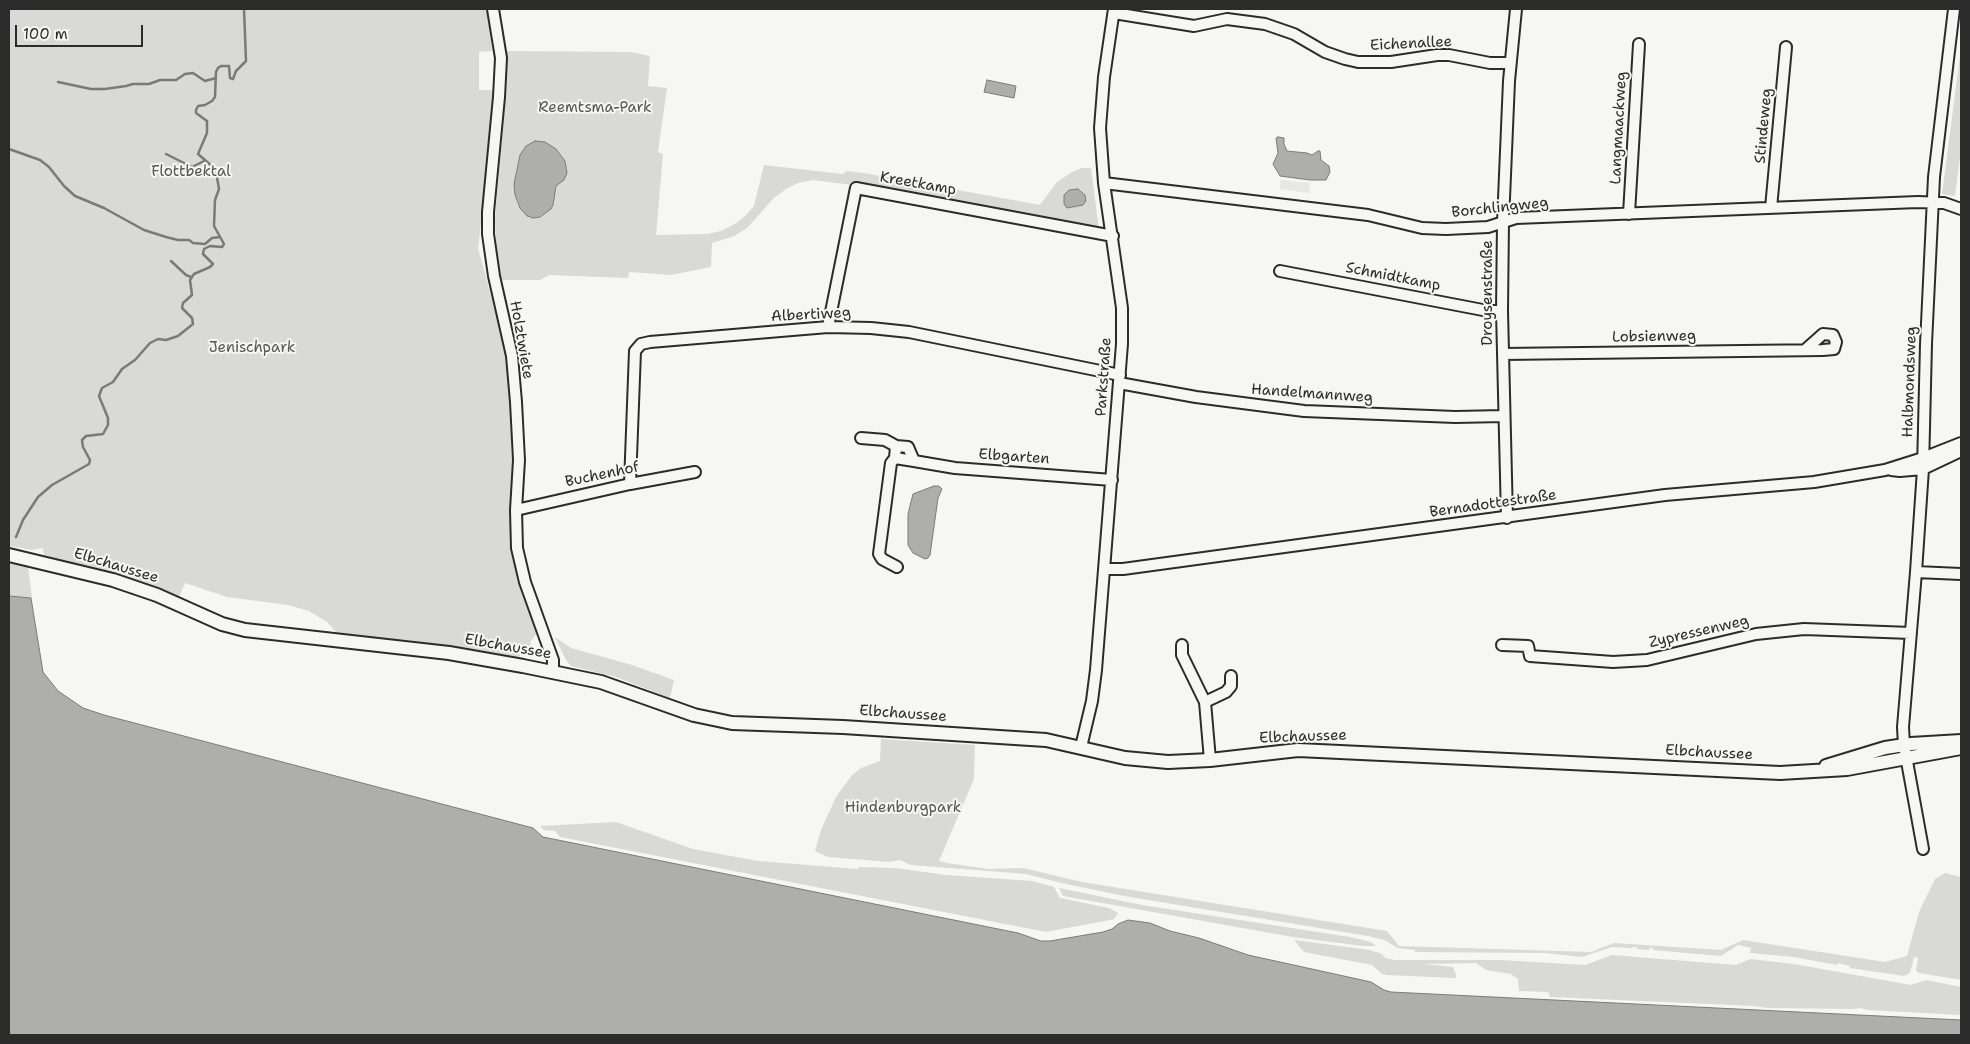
<!DOCTYPE html>
<html>
<head>
<meta charset="utf-8">
<style>
  body { margin:0 }
  #map { position:relative; width:1970px; height:1044px; overflow:hidden; background:#f6f6f2; font-family:"Shantell Sans",sans-serif }
  canvas { display:block }
  .frame { position:absolute; inset:0; border:10px solid #2b2b2b; pointer-events:none }
  .scale { position:absolute; left:15px; top:25px; width:128px; height:22px; box-sizing:border-box; border:2px solid #2b2b2b; border-top:0; padding-left:6px; font-size:15px; line-height:18px; white-space:nowrap; color:#2b2b2b; -webkit-text-stroke:4px #f6f6f2; paint-order:stroke }
</style>
</head>
<body>
<div id="map">
<canvas width="1970" height="1044"></canvas>
<div class="frame"></div>
<div class="scale">100 m</div>
</div>
<script>
const context = document.querySelector('canvas').getContext('2d');
context.lineJoin = 'round';
function paint(path, color) { context.fillStyle = color; context.fill(path, 'evenodd'); }
const poly = rows => new Path2D(rows.map(r => 'M' + r).join(''));
function strokePath(path, color, width, dash) { context.strokeStyle = color; context.lineWidth = width; context.lineCap = dash ? 'butt' : 'round'; context.setLineDash(dash || []); context.stroke(path); }
function drawText(font, color, halo, rows, align = 'center') {
  context.font = font + ' "Shantell Sans",sans-serif'; context.lineWidth = 4; context.setLineDash([]); context.textBaseline = 'middle'; context.strokeStyle = halo; context.fillStyle = color; for (const [text, x, y, turn = 0] of rows) {
    context.save(); context.translate(x, y); context.rotate((+turn || 0) * Math.PI / 180); context.textAlign = isNaN(turn) ? turn : align; if (halo) context.strokeText(text, 0, 0); context.fillText(text, 0, 0); context.restore();
  }
}
const built = poly([
  [1280,180,1310,183,1309,193,1280,189]
]);
const green = poly([
  [9,9,487,9,492,51,479,52,479,90,496,90,491,109,494,117,478,248,508,358,512,461,511,503,513,553,538,632,530,642,531,644,518,658,337,635,337,633,327,622,309,611,288,605,227,597,185,583,178,599,107,573,44,555,43,548,32,550,9,546],
  [1961,48,1961,157,1960,157,1955,196,1942,194],
  [505,51,631,52,650,56,648,86,667,88,658,152,663,154,656,235,707,234,721,231,735,224,746,215,754,206,764,165,842,174,847,171,864,173,1040,205,1057,182,1072,172,1082,168,1091,168,1099,230,853,185,813,180,798,183,786,189,774,198,747,228,734,236,712,243,711,267,671,275,629,272,628,278,549,275,540,280,502,280,497,260,495,218,506,92],
  [545,142,556,149,565,161,564,180,556,185,553,205,540,217,533,218,529,218,518,205,515,195,516,171,520,155,526,146,530,143],
  [1078,189,1083,193,1086,197,1083,205,1067,208,1069,190],
  [9,563,28,566,32,598,9,596],
  [555,637,571,648,632,665,674,680,670,698,616,677,571,666,566,660],
  [881,739,975,745,974,779,939,861,947,863,988,869,1023,868,1082,882,1387,931,1399,946,1591,952,1614,943,1721,950,1743,940,1885,962,1907,956,1919,912,1935,879,1945,873,1961,877,1961,980,1919,973,1916,971,1918,958,1914,957,1910,973,1904,976,1850,968,1850,966,1838,963,1837,965,1794,957,1750,953,1751,948,1738,945,1721,956,1653,950,1653,948,1650,948,1649,950,1637,949,1637,947,1633,947,1632,948,1612,947,1582,957,1545,953,1415,952,1415,950,1398,948,1384,940,1368,936,1124,896,1066,884,1026,874,911,865,900,860,889,862,828,857,815,851,821,830,836,797,852,775,861,768,880,761],
  [616,822,693,849,758,861,858,869,859,867,895,868,946,875,1032,881,1054,887,1060,898,1109,908,1118,913,1114,919,1110,920,1046,932,560,837,555,831,544,830,540,826],
  [1059,888,1142,905,1350,937,1371,942,1376,946,1363,946,1293,937,1063,896],
  [1294,940,1370,950,1382,954,1385,958,1395,960,1501,960,1585,965,1612,955,1736,965,1750,959,1794,964,1911,985,1926,980,1961,987,1961,1015,1867,1010,1861,1008,1854,1009,1767,1008,1754,1006,1550,997,1548,992,1519,991,1518,979,1511,974,1486,970,1476,963,1424,964,1453,967,1456,975,1456,978,1454,978,1387,975,1382,974,1372,965,1304,952]
]);
const water = poly([
  [987,80,1016,86,1014,98,984,92,987,80],
  [1278,137,1284,138,1284,144,1287,151,1307,153,1312,155,1318,151,1320,151,1321,160,1329,166,1330,172,1326,180,1310,180,1280,176,1273,164,1278,153,1276,138,1278,137],
  [535,141,545,142,556,149,565,161,567,173,564,180,556,186,553,205,551,209,540,217,533,218,527,216,520,208,515,195,514,184,520,155,526,146,535,141],
  [1078,189,1085,195,1086,201,1083,205,1067,208,1064,204,1064,195,1069,190,1078,189],
  [934,486,939,486,942,489,938,498,930,555,928,558,925,559,913,553,908,545,908,514,913,494,934,486],
  [9,596,31,598,43,672,58,691,83,708,104,715,533,828,543,837,1018,933,1041,941,1050,941,1103,932,1112,929,1118,924,1128,920,1150,923,1170,931,1199,938,1248,955,1371,982,1384,990,1391,992,1961,1020,1961,1035,9,1035,9,596]
]);
const stream = poly([
  [58,82,91,89,105,89,126,86,133,84,149,84,160,80,176,80,185,74,193,73,205,81,216,78],
  [9,149,40,160,49,167,64,186,75,196,104,208,144,230,166,237,178,240,189,240,193,243,205,244,212,238,220,237],
  [166,154,192,167,204,161],
  [171,261,186,275,191,277],
  [16,537,23,520,38,497,52,485,89,464,90,460,83,447,82,440,86,436,103,434,108,425,108,418,99,396,102,388,113,382,122,369,135,360,150,343,158,339,166,340,178,336,193,324,192,318,182,308,183,303,192,295,190,280,194,274,210,267,213,264,203,254,204,249,210,246,222,247,224,244,214,226,215,200,219,189,216,172,213,167,198,154,207,133,207,121,196,113,196,110,198,106,205,105,212,101,215,97,216,72,218,68,221,66,229,66,230,78,233,79,236,71,246,61,244,9]
]);
const minor = poly([
  [493,9,501,58,499,97,488,212,488,234,494,276,512,356,516,402,519,460,516,510,517,548,525,582,553,660,553,672],
  [1114,13,1194,26,1227,19,1265,24,1294,34,1325,52,1345,59,1358,62,1391,62,1437,55,1449,55,1490,63,1510,63],
  [1104,183,1368,215,1422,228,1446,229,1488,227,1516,218,1918,202,1944,203,1961,209],
  [1771,208,1786,47],
  [1629,214,1639,44],
  [1280,271,1488,311,1502,311],
  [828,327,856,188,1113,236],
  [1503,354,1823,350,1834,349,1836,342,1833,335,1823,334,1805,350],
  [1119,383,1196,397,1304,411,1455,417,1504,416],
  [861,438,885,440,896,446],
  [895,458,891,463,879,554,882,559,897,567],
  [914,461,895,458,896,446,908,447,914,461,955,468,1112,480],
  [1891,470,1900,471,1923,469,1961,451],
  [630,484,635,351,641,344,650,342,828,327,871,328,909,332,1120,375],
  [516,510,630,484,695,472],
  [1507,518,1502,311,1503,222,1509,81,1516,9],
  [1105,569,1123,569,1665,495,1814,482,1885,470,1923,458,1961,443],
  [1916,572,1961,574],
  [1182,645,1182,655,1205,702,1210,760],
  [1502,645,1528,646,1530,656,1613,662,1647,660,1756,634,1804,629,1911,633],
  [1205,702,1226,692,1231,686,1231,676],
  [1081,747,1092,701,1096,670,1122,344,1122,308,1104,183,1100,128,1104,77,1114,9],
  [1923,849,1904,745,1903,727,1916,572,1923,469,1926,344,1934,177,1954,9]
]);
const major = poly([
  [9,555,113,580,157,595,222,624,245,630,449,653,523,666,601,682,694,715,732,723,843,727,1046,740,1125,758,1168,762,1210,760,1298,750,1780,773,1847,769,1961,748],
  [1826,766,1885,748,1911,744,1961,741]
]);
const streetNames = [
  ["Eichenallee",1411,44,-3],
  ["Stindeweg",1764,126,-85],
  ["Langmaackweg",1619,128,-87],
  ["Kreetkamp",918,184,10],
  ["Borchlingweg",1500,208,-6],
  ["Schmidtkamp",1393,277,11],
  ["Droysenstraße",1488,293,-90],
  ["Albertiweg",811,315,-3],
  ["Lobsienweg",1654,337,-1],
  ["Holztwiete",521,340,80],
  ["Parkstraße",1104,377,-86],
  ["Halbmondsweg",1910,382,-88],
  ["Handelmannweg",1312,394,4],
  ["Elbgarten",1014,457,4],
  ["Buchenhof",602,475,-12],
  ["Bernadottestraße",1493,504,-8],
  ["Elbchaussee",116,566,17],
  ["Zypressenweg",1699,632,-13],
  ["Elbchaussee",508,647,10],
  ["Elbchaussee",903,714,4],
  ["Elbchaussee",1303,737,-2],
  ["Elbchaussee",1709,753,3]
];
const parkNames = [
  ["Reemtsma-Park",595,108],
  ["Flottbektal",191,172],
  ["Jenischpark",252,348],
  ["Hindenburgpark",903,808]
];
paint(built, '#e7e7e3');
paint(green, '#d9d9d5');
paint(water, '#aeaeab');
strokePath(water, '#7a7a78', 1);
strokePath(stream, '#7a7a78', 2.5);
strokePath(minor, '#2b2b2b', 14);
strokePath(major, '#2b2b2b', 16);
strokePath(minor, '#f6f6f2', 10);
strokePath(major, '#f6f6f2', 12);
drawText('15px', '#2b2b2b', '#f6f6f2', streetNames);
drawText('15px', '#565656', '#f6f6f2', parkNames);
</script>
</body>
</html>
